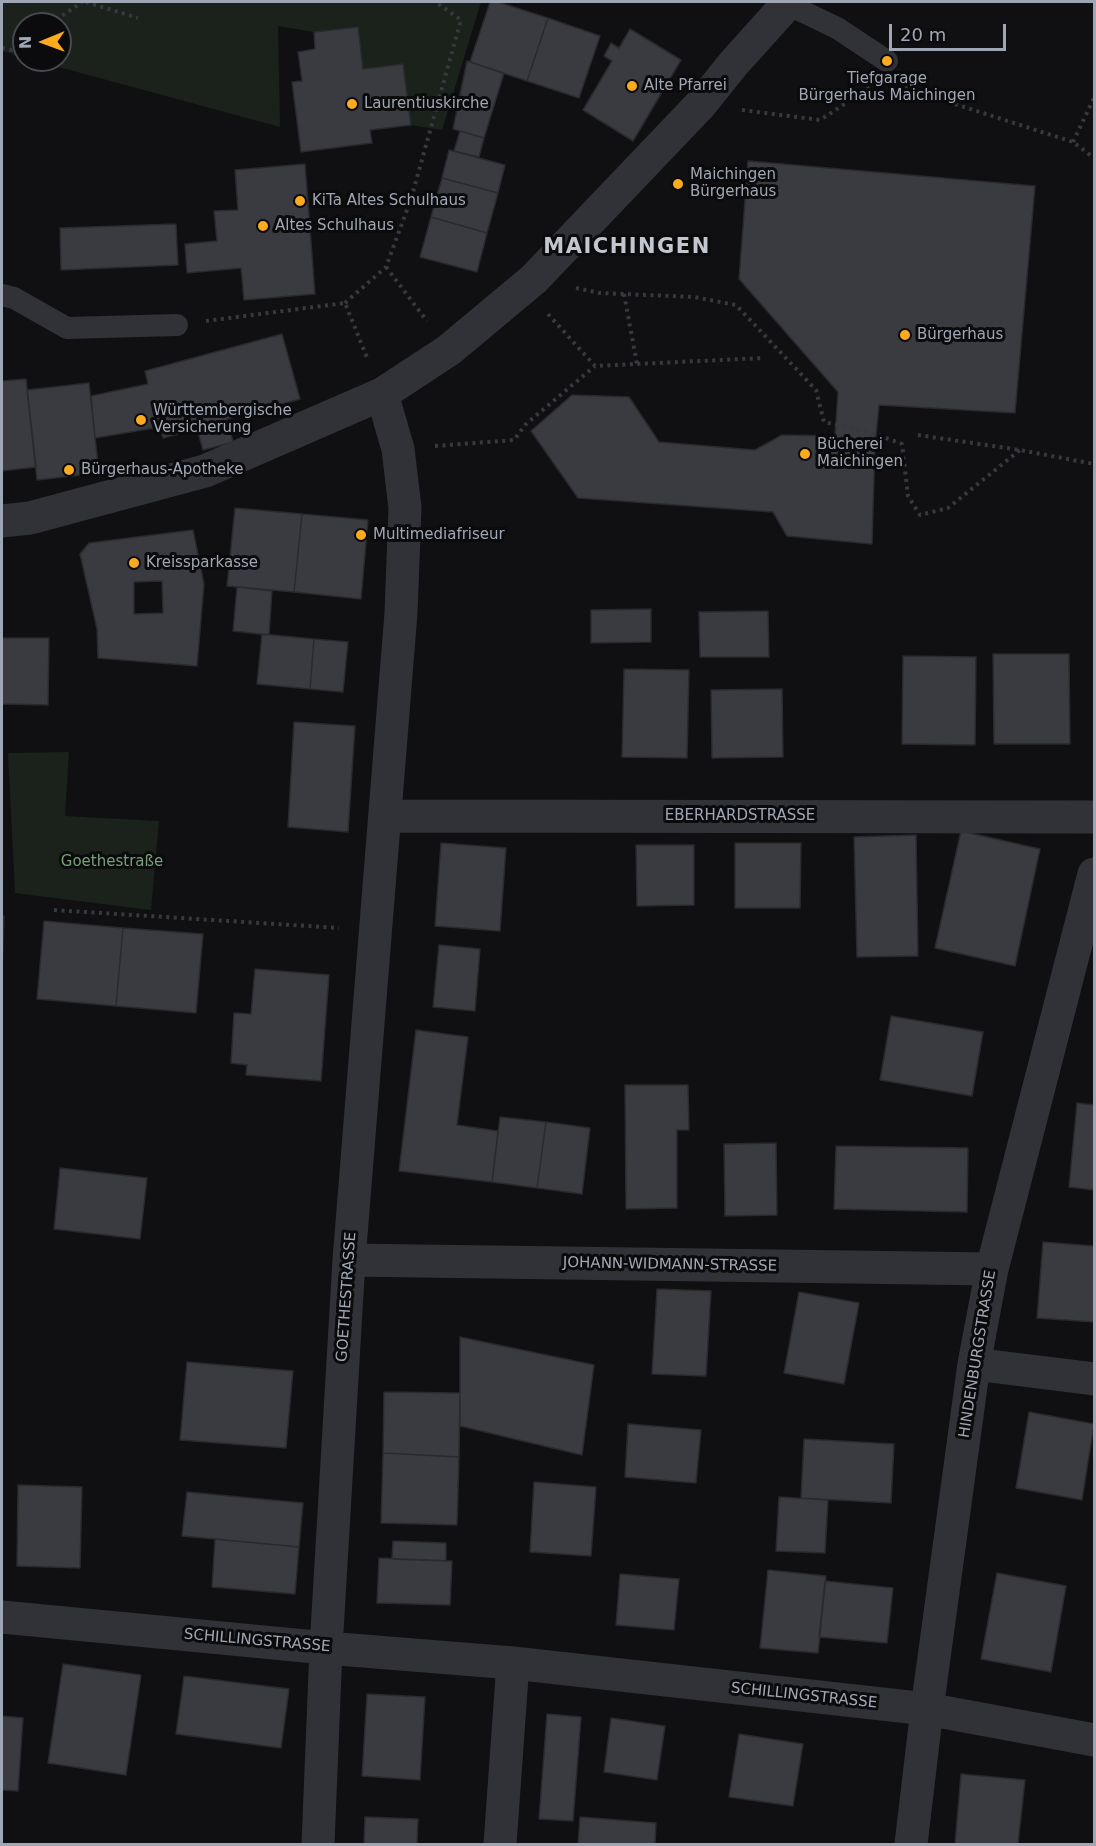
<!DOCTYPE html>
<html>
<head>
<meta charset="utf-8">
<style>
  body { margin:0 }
  #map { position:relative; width:1096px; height:1846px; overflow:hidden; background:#101012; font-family:"DejaVu Sans",sans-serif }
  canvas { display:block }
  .frame { position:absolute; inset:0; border:3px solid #a0a7b4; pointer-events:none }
  .north { position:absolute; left:12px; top:12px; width:60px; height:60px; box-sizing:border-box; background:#0b0b0d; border:2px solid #474950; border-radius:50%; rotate:269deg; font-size:16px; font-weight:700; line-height:24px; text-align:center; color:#a0a7b4 }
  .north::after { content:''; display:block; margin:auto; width:21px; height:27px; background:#fcaa1e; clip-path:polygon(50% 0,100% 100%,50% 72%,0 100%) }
  .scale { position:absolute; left:889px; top:24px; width:117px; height:27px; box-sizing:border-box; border:3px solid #a0a7b4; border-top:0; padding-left:8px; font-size:18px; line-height:21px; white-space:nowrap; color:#a0a7b4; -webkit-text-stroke:4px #0b0b0d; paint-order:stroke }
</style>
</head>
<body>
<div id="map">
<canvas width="1096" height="1846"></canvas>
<div class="frame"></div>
<div class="north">N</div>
<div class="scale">20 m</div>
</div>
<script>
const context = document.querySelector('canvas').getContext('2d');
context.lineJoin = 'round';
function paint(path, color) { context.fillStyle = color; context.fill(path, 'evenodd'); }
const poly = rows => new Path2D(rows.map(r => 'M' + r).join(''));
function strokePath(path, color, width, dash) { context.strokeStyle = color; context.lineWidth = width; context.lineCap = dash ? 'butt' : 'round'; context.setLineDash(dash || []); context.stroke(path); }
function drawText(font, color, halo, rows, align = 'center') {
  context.font = font + ' "DejaVu Sans",sans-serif'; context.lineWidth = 6; context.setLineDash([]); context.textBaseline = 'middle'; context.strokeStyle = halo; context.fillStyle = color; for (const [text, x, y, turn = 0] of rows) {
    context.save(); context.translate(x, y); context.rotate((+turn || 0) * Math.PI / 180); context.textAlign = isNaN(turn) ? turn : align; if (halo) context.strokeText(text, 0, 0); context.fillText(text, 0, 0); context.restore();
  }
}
const green = poly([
  [2,2,481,2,442,130,411,125,403,64,363,69,357,27,314,32,278,26,280,127,33,60,60,60,60,24,24,24,24,57,2,51],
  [69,752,65,816,159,821,151,910,15,893,8,753]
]);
const building = poly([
  [490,2,498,2,548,18,527,81,470,62,490,2],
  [548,18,600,36,579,98,527,81,548,18],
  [358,27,363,69,403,64,411,125,370,130,372,143,301,152,292,82,302,81,298,52,315,49,314,32,358,27],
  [630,29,681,60,633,141,583,110,612,61,604,56,611,43,619,48,630,29],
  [467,61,504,73,484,138,453,129,467,61],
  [460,131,484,138,479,157,454,151,460,131],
  [449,150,505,165,498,193,442,178,449,150],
  [748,161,1035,186,1015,413,879,405,875,446,872,544,787,536,773,512,578,498,531,431,572,395,629,397,659,442,755,450,782,435,835,436,838,392,739,279,748,161],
  [305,164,315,294,244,300,241,268,187,273,185,244,217,241,214,211,238,210,235,170,305,164],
  [442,178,498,193,487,233,431,217,442,178],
  [431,217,487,233,477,272,420,257,431,217],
  [176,224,178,265,61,270,60,228,176,224],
  [282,334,300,399,227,419,233,442,203,450,197,429,163,438,160,427,95,438,91,396,148,384,145,371,282,334],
  [26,379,36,467,2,471,2,381,26,379],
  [89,383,99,473,37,480,27,390,89,383],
  [235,508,302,514,294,592,227,586,235,508],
  [302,514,368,520,361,599,294,592,302,514],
  [193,530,204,584,197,666,98,658,97,629,80,554,89,543,193,530],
  [162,581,163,613,134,614,134,582,162,581],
  [237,587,272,591,269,635,233,631,237,587],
  [651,609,651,642,591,643,591,610,651,609],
  [768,611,769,657,700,657,699,612,768,611],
  [262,634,314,639,310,689,257,684,262,634],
  [2,638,49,638,48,705,2,704,2,638],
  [314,639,348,642,343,692,310,689,314,639],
  [993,654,1069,654,1070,744,994,744,993,654],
  [903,656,976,657,975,745,902,744,903,656],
  [624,669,689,670,687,758,622,757,624,669],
  [782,689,783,757,712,758,711,690,782,689],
  [294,722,355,726,348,832,288,827,294,722],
  [961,831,1040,849,1015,966,935,948,961,831],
  [916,835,918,956,857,957,854,837,916,835],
  [441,843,506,848,500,931,435,926,441,843],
  [735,843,801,843,800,908,735,908,735,843],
  [636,845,694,845,694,905,637,906,636,845],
  [2,916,4,916,2,970,2,916],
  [44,921,123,928,116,1006,37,999,44,921],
  [123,928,203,934,196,1013,116,1006,123,928],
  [439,945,480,949,475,1011,433,1007,439,945],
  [255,969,329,975,321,1081,246,1075,247,1065,231,1063,234,1013,251,1014,255,969],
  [891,1016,983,1032,972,1096,880,1080,891,1016],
  [416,1030,468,1037,457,1125,498,1131,492,1182,399,1171,416,1030],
  [625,1085,688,1085,689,1130,677,1130,677,1208,626,1209,625,1085],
  [1077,1103,1094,1105,1094,1190,1069,1187,1077,1103],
  [500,1117,546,1122,537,1188,492,1182,500,1117],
  [546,1122,590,1128,582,1194,537,1188,546,1122],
  [776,1143,777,1215,725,1216,724,1144,776,1143],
  [836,1146,968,1148,967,1212,834,1209,836,1146],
  [60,1168,147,1178,140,1239,54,1229,60,1168],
  [1043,1242,1094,1246,1094,1322,1037,1318,1043,1242],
  [657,1289,711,1291,706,1376,652,1374,657,1289],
  [799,1292,859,1303,844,1384,784,1373,799,1292],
  [460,1337,594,1365,582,1455,460,1426,460,1337],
  [187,1362,293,1371,286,1448,180,1440,187,1362],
  [384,1392,460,1393,459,1457,383,1453,384,1392],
  [1029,1412,1094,1424,1082,1500,1016,1488,1029,1412],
  [628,1424,701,1430,696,1483,625,1477,628,1424],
  [804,1439,894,1444,891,1503,801,1498,804,1439],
  [383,1453,459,1457,457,1525,381,1523,383,1453],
  [534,1482,596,1487,591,1556,530,1552,534,1482],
  [18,1485,82,1487,80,1568,17,1566,18,1485],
  [187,1492,303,1503,299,1547,182,1536,187,1492],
  [779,1497,828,1500,825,1553,776,1551,779,1497],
  [215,1539,299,1547,295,1594,212,1587,215,1539],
  [393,1541,446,1543,446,1561,392,1559,393,1541],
  [379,1558,452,1561,450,1605,377,1603,379,1558],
  [768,1570,826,1576,818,1653,760,1648,768,1570],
  [997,1573,1066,1586,1051,1672,981,1659,997,1573],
  [620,1574,679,1579,674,1630,616,1625,620,1574],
  [825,1581,893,1588,887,1643,819,1637,825,1581],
  [63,1664,141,1675,126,1775,48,1763,63,1664],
  [184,1676,289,1689,281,1748,176,1734,184,1676],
  [367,1694,425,1697,420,1780,362,1776,367,1694],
  [547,1714,581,1717,573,1821,539,1819,547,1714],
  [2,1716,23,1718,18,1791,2,1790,2,1716],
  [611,1718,665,1726,657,1780,604,1772,611,1718],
  [739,1734,803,1744,793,1806,729,1797,739,1734],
  [961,1774,1025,1780,1018,1844,955,1844,961,1774],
  [365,1817,418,1819,417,1844,364,1844,365,1817],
  [580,1817,656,1823,655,1844,578,1844,580,1817]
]);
const path = poly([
  [86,2,138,18],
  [50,24,82,2],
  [2,48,12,50,24,42],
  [905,88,1073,142,1094,158],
  [742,110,820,120,871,87],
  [1073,142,1094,98],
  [386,267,427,321],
  [576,288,600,293,694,297,736,305,816,390,824,422,876,434,902,444,908,496,920,515,948,508,1020,450],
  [624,294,637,364],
  [345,303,386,267,411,199,461,20,436,2],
  [548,314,595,366,763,358],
  [206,321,345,303,368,360],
  [918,435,1020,450,1094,464],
  [435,446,514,440,526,424,595,366],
  [54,910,339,928]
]);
const service = poly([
  [787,4,837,28,887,61],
  [2,295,14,298,67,328,177,325]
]);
const minor = poly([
  [2,521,30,518,205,471,382,394,449,350,534,279,701,104,734,63,789,2],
  [385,816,1094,817],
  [349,1260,992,1269],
  [974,1364,1094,1379],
  [2,1617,326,1648,513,1663,927,1709,1094,1740],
  [318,1844,326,1648,349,1260,401,613,405,508,398,449,382,394],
  [500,1844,513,1663],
  [911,1844,927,1709,974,1364,992,1269,1094,874]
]);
const markers = [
  [887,61,6,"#fcaa1e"],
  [632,86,6,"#fcaa1e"],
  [352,104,6,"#fcaa1e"],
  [678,184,6,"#fcaa1e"],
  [300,201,6,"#fcaa1e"],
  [263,226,6,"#fcaa1e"],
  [905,335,6,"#fcaa1e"],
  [141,420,6,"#fcaa1e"],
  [805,454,6,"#fcaa1e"],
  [69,470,6,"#fcaa1e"],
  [361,535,6,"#fcaa1e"],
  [134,563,6,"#fcaa1e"]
];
const poiNames = [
  ["Tiefgarage",887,79,"center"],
  ["Bürgerhaus Maichingen",887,96,"center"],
  ["Alte Pfarrei",644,86],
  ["Laurentiuskirche",364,104],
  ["Maichingen",690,175],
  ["Bürgerhaus",690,192],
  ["KiTa Altes Schulhaus",312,201],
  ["Altes Schulhaus",275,226],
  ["Bürgerhaus",917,335],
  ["Württembergische",153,411],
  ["Versicherung",153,428],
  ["Bücherei",817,445],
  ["Maichingen",817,462],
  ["Bürgerhaus-Apotheke",81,470],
  ["Multimediafriseur",373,535],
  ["Kreissparkasse",146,563]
];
const streetNames = [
  ["EBERHARDSTRASSE",740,816],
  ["JOHANN-WIDMANN-STRASSE",670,1265,1],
  ["GOETHESTRASSE",347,1297,-86],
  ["HINDENBURGSTRASSE",978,1354,-81],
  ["SCHILLINGSTRASSE",257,1641,5],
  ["SCHILLINGSTRASSE",804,1696,6]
];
const parkNames = [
  ["Goethestraße",112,862]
];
const districtNames = [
  ["MAICHINGEN",627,248]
];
paint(green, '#1a221b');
paint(building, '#3a3b40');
strokePath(building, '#2a2a2e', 1.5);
strokePath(path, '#37393e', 4, [3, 4.5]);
strokePath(service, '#313237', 22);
strokePath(minor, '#313237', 33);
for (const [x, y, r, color] of markers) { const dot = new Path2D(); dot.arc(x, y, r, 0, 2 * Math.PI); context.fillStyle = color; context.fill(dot); strokePath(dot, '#0b0b0d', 2); }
drawText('15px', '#a0a7b4', '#0b0b0d', poiNames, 'left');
drawText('15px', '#a0a7b4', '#0b0b0d', streetNames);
drawText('15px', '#76a077', '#0b0b0d', parkNames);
context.letterSpacing = '1.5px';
drawText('bold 21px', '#c2c6cf', '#0b0b0d', districtNames);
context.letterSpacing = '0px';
</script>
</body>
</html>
